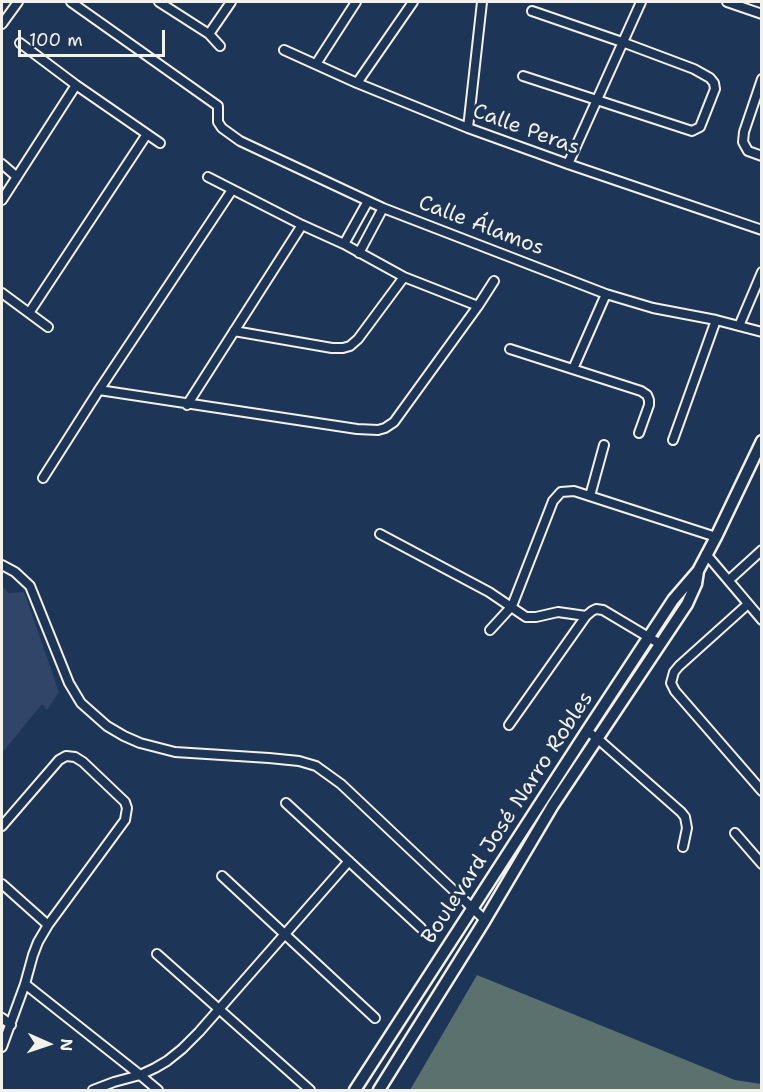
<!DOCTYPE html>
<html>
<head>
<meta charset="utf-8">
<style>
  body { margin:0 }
  #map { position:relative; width:763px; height:1092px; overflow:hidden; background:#1d3557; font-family:"Shantell Sans",sans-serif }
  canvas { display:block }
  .frame { position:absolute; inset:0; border:3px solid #f4f1e8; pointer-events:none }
  .north { position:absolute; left:18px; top:1014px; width:60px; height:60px; -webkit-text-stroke:4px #1d3557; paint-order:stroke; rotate:93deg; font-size:16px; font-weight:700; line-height:24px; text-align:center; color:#f4f1e8 }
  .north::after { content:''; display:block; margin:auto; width:21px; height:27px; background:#f4f1e8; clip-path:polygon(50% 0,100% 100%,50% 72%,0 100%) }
  .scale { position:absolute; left:18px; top:30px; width:147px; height:27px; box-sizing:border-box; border:3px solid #f4f1e8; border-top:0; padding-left:8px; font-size:18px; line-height:21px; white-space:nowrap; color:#f4f1e8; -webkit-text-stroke:4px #1d3557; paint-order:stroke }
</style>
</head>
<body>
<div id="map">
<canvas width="763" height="1092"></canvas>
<div class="frame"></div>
<div class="north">N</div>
<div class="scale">100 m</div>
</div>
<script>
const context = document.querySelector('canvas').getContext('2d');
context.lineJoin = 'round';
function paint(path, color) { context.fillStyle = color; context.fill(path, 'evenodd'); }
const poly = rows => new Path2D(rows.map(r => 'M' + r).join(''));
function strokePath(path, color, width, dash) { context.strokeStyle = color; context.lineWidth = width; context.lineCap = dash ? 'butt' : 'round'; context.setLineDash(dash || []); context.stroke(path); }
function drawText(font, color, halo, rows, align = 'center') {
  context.font = font + ' "Shantell Sans",sans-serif'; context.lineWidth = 6; context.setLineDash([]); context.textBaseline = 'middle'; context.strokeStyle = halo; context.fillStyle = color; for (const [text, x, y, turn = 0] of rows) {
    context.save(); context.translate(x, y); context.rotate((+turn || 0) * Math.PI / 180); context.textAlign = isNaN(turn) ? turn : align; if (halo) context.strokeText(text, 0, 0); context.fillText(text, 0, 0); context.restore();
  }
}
const built = poly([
  [2,585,8,593,24,592,59,692,47,710,42,704,2,753]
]);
const green = poly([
  [477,975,735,1080,761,1084,761,1090,410,1090]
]);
const street = poly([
  [71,2,218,106,218,122,222,128,240,141,383,208,606,294,653,308,716,320,762,332],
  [159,2,209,34,220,46],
  [727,2,762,14],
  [2,24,18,2],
  [209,34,231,2],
  [20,43,76,85,160,143],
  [284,50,357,83,468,128,568,164,762,230],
  [316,64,356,2],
  [523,76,692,131,700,127,715,89,714,83,710,78,694,69,622,42,532,11],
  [762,79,744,132,743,142,748,151,762,156],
  [357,83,413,2],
  [468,128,482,2],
  [2,164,17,177],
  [568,164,641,2],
  [208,177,302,225,344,244,404,277,478,306],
  [2,200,76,85],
  [344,244,368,201],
  [359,253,383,208],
  [2,293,48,327],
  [29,313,147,134],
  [739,326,762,272],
  [234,331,332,348,343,348,350,346,358,339,404,277],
  [510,349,641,391,647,395,649,400,649,405,639,433],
  [573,369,606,294],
  [99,390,357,429,378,430,385,428,394,422,478,306,494,281],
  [187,405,302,225],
  [673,440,716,320],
  [43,478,99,390,232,190],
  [590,496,604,445],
  [380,534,489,592,526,617,536,617,558,612,586,616],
  [706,554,762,620],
  [2,565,15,572,30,586,69,683,81,703,107,726,124,736,140,743,175,752,269,758,299,761,316,766,341,784,485,920],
  [729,580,762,550],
  [748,604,679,666,674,672,671,683,675,691,762,791],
  [490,630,512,606,553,501,561,492,574,491,716,537],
  [509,725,586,616,592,611,596,609,603,610,660,644],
  [587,731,598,739,681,812,685,817,687,828,683,847],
  [286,803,421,928],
  [2,826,59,760,66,756,75,757,83,762,125,802,127,808,125,820,48,925,38,942,33,955,25,984,2,1047],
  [735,833,762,864],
  [222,876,375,1018],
  [2,884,48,925],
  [157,954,310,1090],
  [25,984,140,1075,158,1090],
  [2,1018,11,1025],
  [93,1090,114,1082,140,1075,155,1068,167,1061,182,1049,199,1032,349,861]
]);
const secondary = poly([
  [355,1090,587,731,673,600,698,571,716,537,762,441],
  [379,1090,485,920,553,805,687,604,696,584,698,571]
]);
const streetNames = [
  ["Calle Peras",526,130,20],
  ["Calle Álamos",481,226,21],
  ["Boulevard José Narro Robles",508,818,-57]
];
paint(built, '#304568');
paint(green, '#5b716d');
strokePath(street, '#f4f1e8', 12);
strokePath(secondary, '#f4f1e8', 15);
strokePath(street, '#1d3557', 8);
strokePath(secondary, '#1d3557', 10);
drawText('21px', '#f4f1e8', '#1d3557', streetNames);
</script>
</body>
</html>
